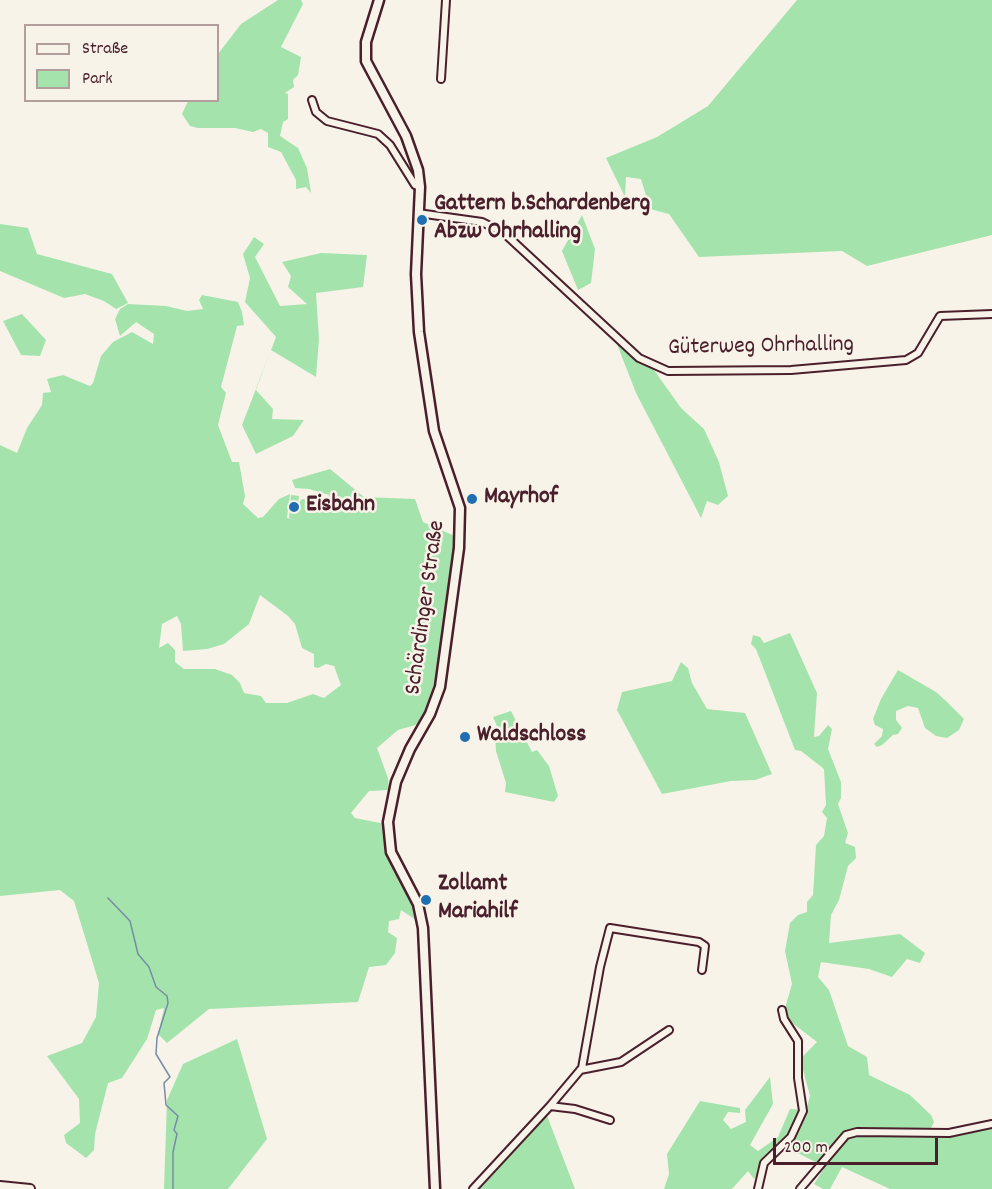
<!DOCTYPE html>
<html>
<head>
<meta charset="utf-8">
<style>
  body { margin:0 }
  #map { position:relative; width:992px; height:1189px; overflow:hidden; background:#f7f3e8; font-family:Dekko,sans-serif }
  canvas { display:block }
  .legend { position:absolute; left:24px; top:24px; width:195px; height:78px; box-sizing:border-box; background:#f7f3e8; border:2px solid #b29e9c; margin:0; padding:8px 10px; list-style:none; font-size:18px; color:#4a1f2b }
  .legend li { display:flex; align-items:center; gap:12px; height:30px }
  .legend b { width:30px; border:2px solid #b29e9c }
  .scale { position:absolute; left:773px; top:1138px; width:165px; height:27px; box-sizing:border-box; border:3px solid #4a1f2b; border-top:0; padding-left:8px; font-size:18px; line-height:21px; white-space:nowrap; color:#4a1f2b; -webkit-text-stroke:4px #f7f3e8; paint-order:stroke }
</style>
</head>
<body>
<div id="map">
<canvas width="992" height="1189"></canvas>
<ul class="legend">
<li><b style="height:8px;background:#f7f3e8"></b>Straße</li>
<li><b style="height:16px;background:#a4e4ac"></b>Park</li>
</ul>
<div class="scale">200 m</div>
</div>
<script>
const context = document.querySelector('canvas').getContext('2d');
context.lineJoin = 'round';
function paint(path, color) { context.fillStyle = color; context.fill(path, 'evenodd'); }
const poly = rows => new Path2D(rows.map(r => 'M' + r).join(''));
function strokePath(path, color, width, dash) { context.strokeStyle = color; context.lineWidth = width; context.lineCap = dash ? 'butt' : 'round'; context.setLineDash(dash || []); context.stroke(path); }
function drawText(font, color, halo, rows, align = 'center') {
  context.font = font + ' Dekko,sans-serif'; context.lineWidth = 5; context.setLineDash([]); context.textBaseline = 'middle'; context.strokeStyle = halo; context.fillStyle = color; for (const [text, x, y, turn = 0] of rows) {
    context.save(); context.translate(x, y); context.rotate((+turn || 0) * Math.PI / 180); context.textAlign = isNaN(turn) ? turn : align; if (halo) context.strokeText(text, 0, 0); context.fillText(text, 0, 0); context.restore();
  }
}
const green = poly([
  [278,0,301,0,303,4,281,47,301,57,298,75,293,80,294,87,285,93,288,94,288,119,283,122,280,136,298,148,307,168,311,193,306,187,296,189,296,180,281,152,268,147,268,133,261,129,253,132,235,128,198,128,190,126,182,114,188,101,218,100,218,54,241,24],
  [797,0,992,0,992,235,867,266,842,251,699,257,669,214,650,209,641,179,626,177,625,197,606,158,657,137,708,106],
  [582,215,595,249,591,283,578,290,562,251],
  [0,224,28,228,37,254,112,274,128,303,116,309,104,301,85,294,64,298,0,271],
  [254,237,264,244,255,257,280,306,307,304,288,287,291,276,282,262,321,253,367,255,363,287,316,293,319,339,316,377,271,350,256,390,273,409,272,419,304,420,293,436,256,454,242,425,276,337,245,302,250,278,243,254],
  [202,295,238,302,242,312,244,325,237,326,221,387,226,393,218,425,232,462,239,462,245,496,243,504,258,518,263,517,279,499,290,494,287,518,296,520,289,518,291,495,299,496,298,504,302,499,327,500,329,495,309,489,295,488,292,480,330,469,364,497,415,499,423,522,457,537,446,629,433,702,419,724,398,730,377,748,388,778,389,790,369,791,351,813,355,818,385,824,385,850,403,882,419,922,401,910,399,919,389,921,388,932,397,938,395,953,386,965,369,967,358,1002,209,1009,167,1043,158,1034,164,1008,156,1010,147,1039,122,1078,108,1083,95,1134,94,1150,86,1158,66,1143,64,1135,80,1123,79,1099,47,1056,82,1043,96,1017,99,983,74,901,60,890,0,896,0,445,17,453,27,428,42,405,43,393,51,392,47,379,63,375,90,386,93,383,101,356,113,342,132,332,153,344,154,334,136,322,120,336,115,319,120,309,128,304,166,306,187,311,203,309,199,300],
  [260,595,288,616,295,624,302,648,314,654,314,667,318,668,326,664,334,666,341,685,324,698,313,694,287,703,266,703,261,696,244,693,240,683,232,675,215,669,184,669,175,662,175,650,168,643,159,648,162,624,177,616,181,624,183,651,207,649,224,644,249,624],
  [22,314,46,340,40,356,21,355,3,321],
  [615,339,649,363,681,408,704,429,719,462,728,496,718,505,707,501,701,518,636,393],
  [790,633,817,693,814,737,819,736,828,725,832,729,828,749,841,782,841,798,838,804,848,833,845,843,855,847,856,858,848,866,839,900,831,915,829,943,900,934,925,953,920,963,907,959,892,977,869,969,821,962,818,977,829,990,848,1046,867,1057,869,1075,910,1095,931,1115,934,1122,931,1128,922,1130,853,1130,860,1134,949,1136,992,1126,992,1189,890,1189,842,1167,830,1189,823,1189,814,1184,825,1167,788,1148,767,1160,754,1179,748,1171,732,1189,664,1189,669,1174,667,1154,700,1101,740,1108,740,1113,728,1112,723,1120,731,1129,746,1122,745,1110,770,1077,773,1104,750,1145,758,1151,778,1137,790,1109,806,1110,810,1096,800,1059,817,1042,791,1022,785,1008,792,984,785,951,790,923,798,915,807,912,807,902,813,895,816,845,824,836,827,818,822,812,826,805,824,769,801,751,795,750,756,649,751,644,753,635,760,637,764,643],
  [681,662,688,668,692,683,707,709,745,713,772,774,755,780,731,781,662,794,617,710,622,692,672,681],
  [898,670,936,692,946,701,964,719,959,730,947,738,936,736,925,728,918,708,908,706,896,711,896,720,902,728,898,734,893,735,882,745,877,747,874,744,882,736,883,729,875,725,873,719,881,699],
  [511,711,532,752,537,750,549,766,558,796,554,802,505,792,506,783,496,751,495,734,497,726,493,717],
  [237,1039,267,1139,228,1189,164,1189,167,1100,183,1064],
  [546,1113,575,1189,476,1189]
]);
const stream = poly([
  [108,898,130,921,138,954,149,967,156,987,167,996,168,1003,157,1038,156,1054,170,1077,164,1083,166,1105,178,1116,174,1130,177,1134,173,1152,173,1189]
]);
const minor = poly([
  [441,79,446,0],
  [312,100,316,112,327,121,378,134,390,145,415,185,420,187],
  [418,213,482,222,504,233,639,358,668,371,791,370,906,360,918,353,940,316,992,314],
  [580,1070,621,1062,669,1030],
  [550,1106,582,1068,600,967,610,928,699,942,705,946,702,970],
  [473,1189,550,1106,575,1109,610,1120],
  [758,1189,764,1163,791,1137,803,1111,798,1078,798,1041,784,1019,782,1010],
  [800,1189,846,1135,857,1132,949,1133,992,1124]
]);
const tertiary = poly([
  [0,1186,30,1189]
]);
const secondary = poly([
  [379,0,366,42,366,61,406,136,418,170,420,187,416,274,419,332,434,431,460,508,459,548,440,687,430,714,410,749,396,782,388,822,391,852,418,904,423,928,435,1189]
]);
const markers = [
  [422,220,6,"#1f6fb2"],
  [472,499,6,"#1f6fb2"],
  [294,507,6,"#1f6fb2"],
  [465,737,6,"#1f6fb2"],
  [426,900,6,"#1f6fb2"]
];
const poiNames = [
  ["Gattern b.Schardenberg",434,206],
  ["Abzw Ohrhalling",434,234],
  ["Mayrhof",484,499],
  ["Eisbahn",306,507],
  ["Waldschloss",477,737],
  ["Zollamt",438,886],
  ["Mariahilf",438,914]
];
const streetNames = [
  ["Güterweg Ohrhalling",761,348,-1],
  ["Schärdinger Straße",427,608,-82]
];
paint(green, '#a4e4ac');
strokePath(stream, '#778ca5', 1.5);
strokePath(minor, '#4a1f2b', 10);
strokePath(tertiary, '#4a1f2b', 12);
strokePath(secondary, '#4a1f2b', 13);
strokePath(minor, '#f7f3e8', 6);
strokePath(tertiary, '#f7f3e8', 8);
strokePath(secondary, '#f7f3e8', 8);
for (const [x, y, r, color] of markers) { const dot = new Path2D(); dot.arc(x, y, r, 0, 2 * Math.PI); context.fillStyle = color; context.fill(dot); strokePath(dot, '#f7f3e8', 2); }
drawText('bold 24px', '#4a1f2b', '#f7f3e8', poiNames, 'left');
drawText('24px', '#4a1f2b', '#f7f3e8', streetNames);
</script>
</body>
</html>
